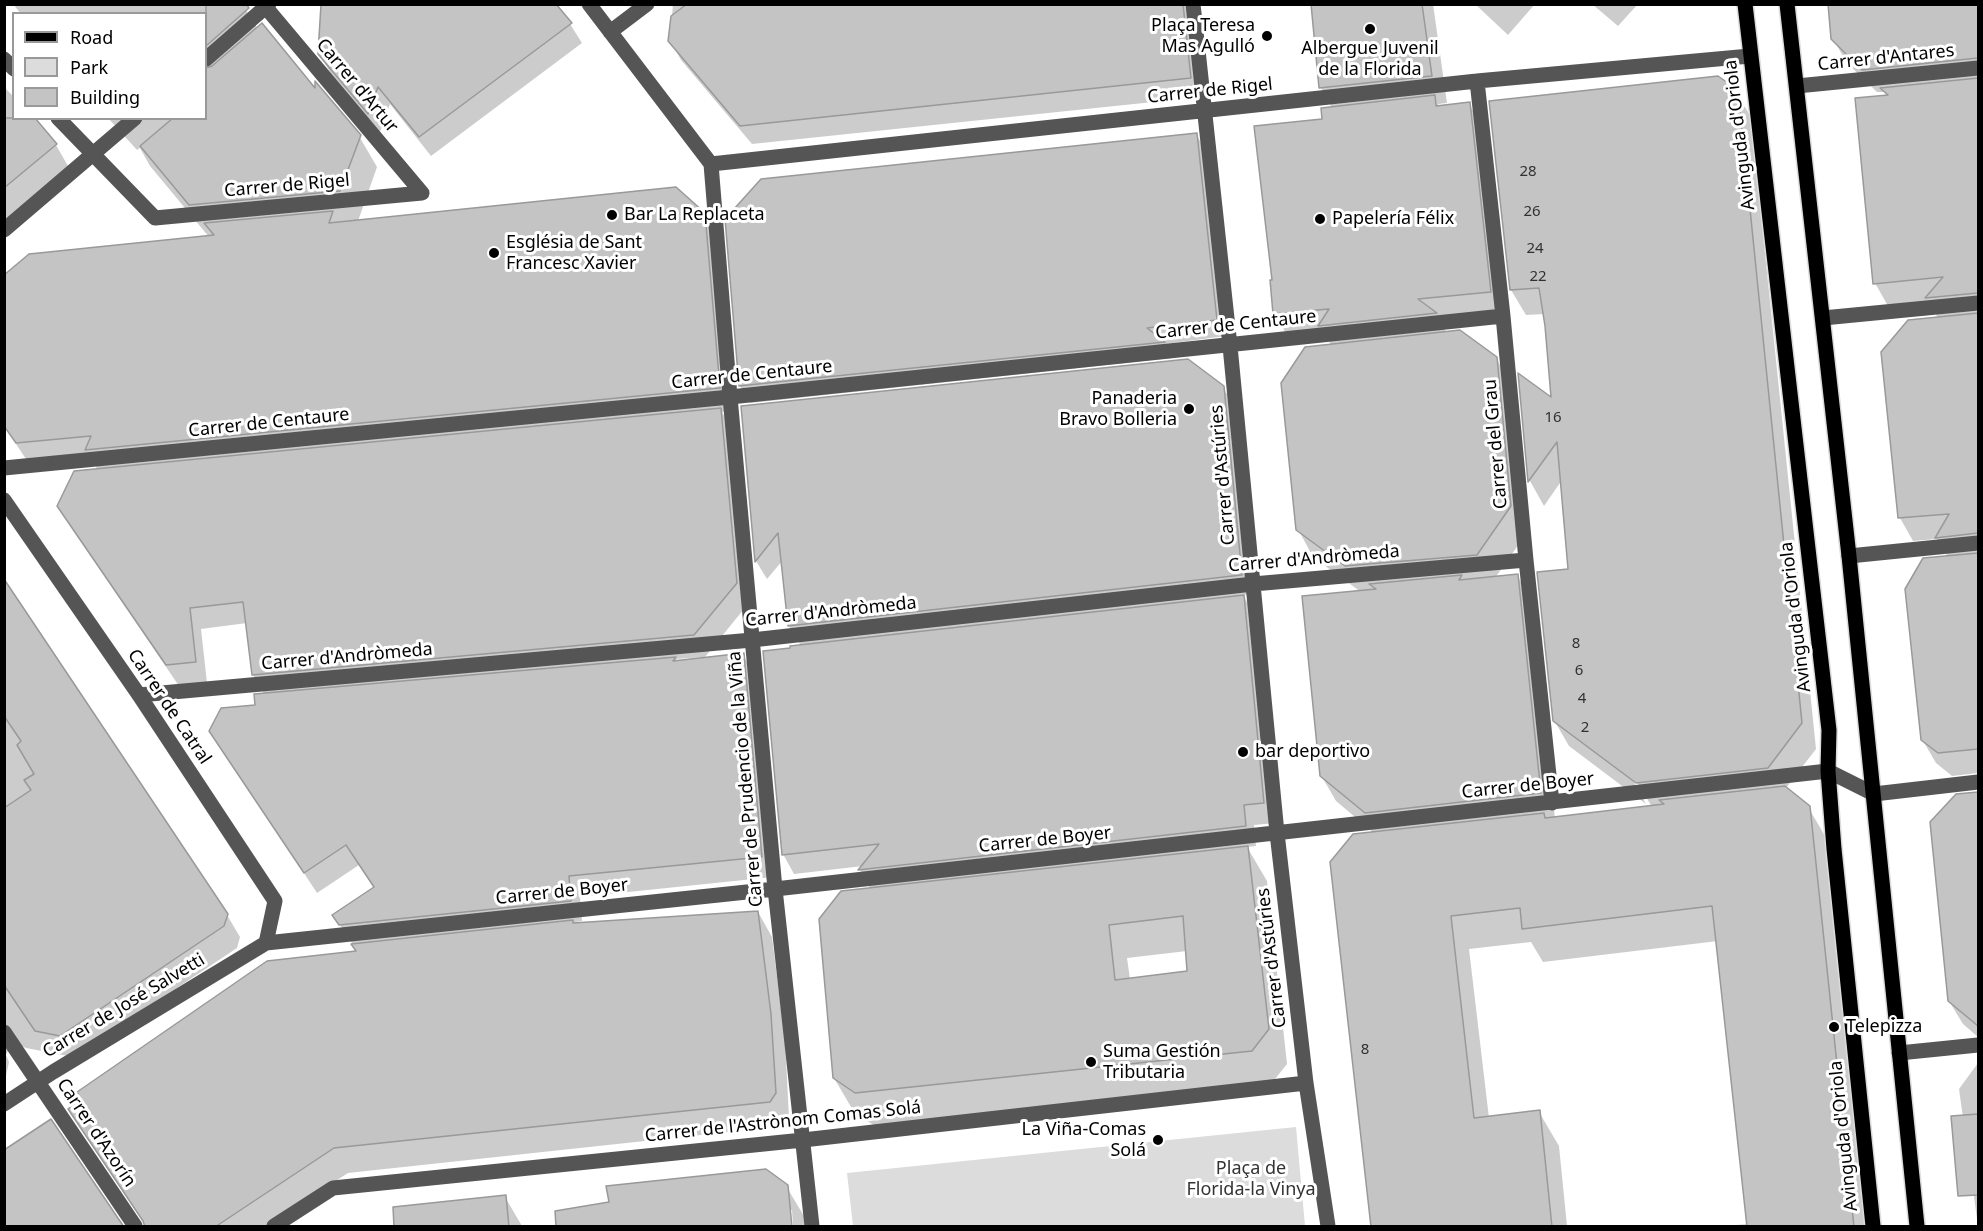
<!DOCTYPE html>
<html>
<head>
<meta charset="utf-8">
<style>
  body { margin:0 }
  #map { position:relative; width:1983px; height:1231px; overflow:hidden; background:#fff; font-family:"Noto Sans",sans-serif }
  canvas { display:block }
  .frame { position:absolute; inset:0; border:6px solid #000; pointer-events:none }
  .legend { position:absolute; left:12px; top:12px; width:195px; height:108px; box-sizing:border-box; background:#fff; border:2px solid #999; margin:0; padding:8px 10px; list-style:none; font-size:18px; color:#000 }
  .legend li { display:flex; align-items:center; gap:12px; height:30px }
  .legend b { width:30px; border:2px solid #999 }
</style>
</head>
<body>
<div id="map">
<canvas width="1983" height="1231"></canvas>
<div class="frame"></div>
<ul class="legend">
<li><b style="height:8px;background:#000"></b>Road</li>
<li><b style="height:16px;background:#dcdcdc"></b>Park</li>
<li><b style="height:16px;background:#c4c4c4"></b>Building</li>
</ul>
</div>
<script>
const context = document.querySelector('canvas').getContext('2d');
context.lineJoin = 'round';
function paint(path, color) { context.fillStyle = color; context.fill(path, 'evenodd'); }
const poly = rows => new Path2D(rows.map(r => 'M' + r).join(''));
function strokePath(path, color, width, dash) { context.strokeStyle = color; context.lineWidth = width; context.lineCap = dash ? 'butt' : 'round'; context.setLineDash(dash || []); context.stroke(path); }
function drawText(font, color, halo, rows, align = 'center') {
  context.font = font + ' "Noto Sans",sans-serif'; context.lineWidth = 6; context.setLineDash([]); context.textBaseline = 'middle'; context.strokeStyle = halo; context.fillStyle = color; for (const [text, x, y, turn = 0] of rows) {
    context.save(); context.translate(x, y); context.rotate((+turn || 0) * Math.PI / 180); context.textAlign = isNaN(turn) ? turn : align; if (halo) context.strokeText(text, 0, 0); context.fillText(text, 0, 0); context.restore();
  }
}
const green = poly([
  [1296,1127,1305,1226,853,1226,847,1173]
]);
const shadow = poly([
  [13,4,242,4,258,29,359,136,377,167,358,221,704,214,718,237,732,411,722,412,732,430,748,604,705,657,676,659,678,662,743,655,755,676,773,877,580,897,582,921,575,922,575,925,758,912,772,937,785,1040,789,1118,784,1126,348,1173,266,1226,146,1226,84,1134,70,1109,358,952,334,916,374,888,359,865,317,893,211,731,257,706,265,695,253,675,247,623,201,629,207,683,179,686,71,527,98,470,92,460,30,465,4,426,209,237,150,166,140,148,137,150,108,118,206,118,206,14,21,14],
  [673,4,1195,4,1201,97,752,144,681,60,670,40],
  [1313,4,1433,4,1447,103,1438,104,1440,107,1469,104,1483,129,1504,317,1441,323,1447,333,1496,358,1512,386,1526,534,1495,578,1517,575,1532,601,1555,819,1652,807,1633,775,1631,777,1646,804,1569,746,1554,720,1570,570,1562,480,1544,506,1530,481,1520,376,1552,400,1545,314,1526,315,1511,290,1491,103,1736,92,1751,117,1816,749,1786,788,1808,807,1828,841,1869,1226,1722,1226,1749,1224,1718,941,1543,962,1531,942,1469,949,1489,1118,1539,1112,1559,1146,1567,1226,1372,1226,1374,833,1336,801,1321,775,1361,592,1313,557,1298,529,1331,345,1326,335,1289,339,1275,314,1324,120,1332,108,1321,88],
  [1475,4,1535,4,1508,35],
  [1592,4,1638,4,1618,26],
  [1829,4,1978,4,1978,773,1952,776,1936,763,1922,739,1948,557,1937,539,1913,541,1900,518,1938,318,1929,302,1888,306,1875,283,1887,96,1884,92,1877,92,1846,62,1833,38],
  [570,24,582,43,431,156,390,104,380,132,331,74,319,53],
  [4,87,14,97,14,118,56,145,72,173,4,229],
  [1196,134,1206,151,1226,336,1165,344,1173,358,750,403,740,386],
  [1223,387,1234,406,1252,594,1243,595,1255,616,1275,823,1254,825,1256,846,1247,847,1267,881,1287,1064,1271,1084,875,1126,854,1112,834,1078,871,890,860,870,863,866,794,874,783,854,792,650,801,646,789,626,783,560,767,579,756,561,742,407],
  [1187,951,1189,972,1130,979,1127,958],
  [4,583,227,915,240,937,237,948,73,1057,26,1048,17,1044,10,1046,6,1055,9,1062,4,1085],
  [1978,792,1978,1037,1963,1024,1949,1001,1957,796],
  [1978,1063,1978,1226,1959,1089],
  [786,1186,810,1226,793,1226,792,1210,788,1210],
  [505,1197,522,1226,381,1226,404,1225]
]);
const building = poly([
  [206,4,246,4,249,8,206,46,206,4],
  [321,4,556,4,572,23,419,137,378,87,368,114,318,54,321,4],
  [687,4,1183,4,1191,78,740,126,668,41,671,16,687,4],
  [1311,4,1422,4,1432,76,1319,88,1311,4],
  [1828,4,1978,4,1978,58,1862,70,1831,39,1828,4],
  [262,23,315,88,315,81,361,135,340,191,189,205,140,146,173,118,206,118,206,68,212,66,262,23],
  [1718,76,1738,90,1802,723,1768,768,1636,783,1553,721,1537,572,1568,569,1557,442,1528,482,1518,373,1551,397,1545,326,1539,288,1510,290,1489,101,1718,76],
  [1978,78,1978,293,1925,298,1943,277,1873,284,1855,98,1888,95,1880,88,1978,78],
  [1435,95,1436,106,1470,102,1491,292,1418,299,1437,313,1318,326,1329,309,1273,314,1270,280,1272,280,1254,126,1322,119,1321,108,1435,95],
  [4,118,35,118,57,144,4,188,4,118],
  [1197,133,1217,320,1147,328,1165,342,739,386,725,219,761,179,1197,133],
  [676,187,705,213,720,388,85,450,91,436,16,443,4,426,4,275,29,254,214,235,204,223,333,211,329,223,676,187],
  [1978,313,1978,533,1935,538,1949,514,1898,518,1881,352,1908,320,1978,313],
  [1460,330,1497,357,1511,506,1477,555,1345,566,1296,530,1281,383,1305,347,1460,330],
  [1188,359,1224,386,1242,575,788,626,778,533,755,562,741,406,1188,359],
  [721,408,737,583,694,635,252,675,243,602,190,608,196,662,166,665,57,506,74,471,721,408],
  [1978,553,1978,749,1938,753,1921,740,1905,589,1923,558,1978,553],
  [1518,574,1541,793,1365,813,1320,776,1302,596,1376,589,1369,584,1462,575,1459,580,1518,574],
  [4,579,228,914,224,926,60,1036,35,1031,4,985,4,808,31,790,24,780,34,774,17,745,21,741,4,716,4,579],
  [1244,595,1264,803,1244,805,1246,826,858,870,879,844,782,855,763,651,790,648,790,646,1244,595],
  [744,653,762,857,569,876,571,901,339,925,332,915,374,887,346,845,304,873,209,731,221,708,255,705,254,694,676,657,673,661,744,653],
  [1785,786,1810,806,1854,1227,1747,1227,1712,906,1522,929,1520,908,1451,916,1474,1118,1540,1110,1552,1227,1371,1227,1330,862,1353,834,1544,813,1545,818,1664,804,1659,800,1785,786],
  [1978,792,1978,1026,1948,1001,1930,822,1956,794,1978,792],
  [1248,846,1269,1029,1252,1051,855,1093,833,1078,819,919,841,891,1248,846],
  [1183,916,1187,971,1115,980,1109,925,1183,916],
  [758,911,771,1014,776,1093,770,1102,334,1148,215,1227,145,1227,143,1221,68,1109,82,1100,77,1092,267,961,356,951,351,944,573,920,573,923,758,911],
  [1978,1114,1978,1195,1958,1196,1951,1116,1978,1114],
  [51,1119,124,1227,4,1227,4,1150,51,1119],
  [766,1169,788,1185,792,1227,556,1227,555,1211,609,1202,606,1186,766,1169],
  [506,1195,509,1227,394,1227,393,1207,506,1195]
]);
const minor = poly([
  [263,4,422,193],
  [589,4,711,164],
  [1193,4,1230,346,1277,833,1306,1083,1328,1226],
  [610,32,647,4],
  [4,59,14,69],
  [206,59,269,4],
  [1477,81,1503,316,1526,560,1552,803],
  [1797,86,1978,68],
  [58,118,155,218,422,193],
  [711,164,730,397,775,889,812,1226],
  [711,164,1477,81,1750,56],
  [4,230,135,118],
  [1823,318,1978,303],
  [4,468,730,397,1503,316],
  [4,500,139,695,275,901,266,943],
  [1849,556,1978,543],
  [139,695,752,640,1253,584,1526,560],
  [4,1032,135,1226],
  [1899,1053,1978,1045],
  [4,1104,53,1072,266,943,775,889,1828,771,1874,794,1978,782],
  [274,1226,333,1188,803,1140,1306,1083]
]);
const major = poly([
  [1745,4,1829,730,1828,771,1834,849,1873,1226],
  [1787,4,1849,556,1917,1226]
]);
const markers = [
  [1370,29,6,"#000"],
  [1267,36,6,"#000"],
  [612,215,6,"#000"],
  [1320,219,6,"#000"],
  [494,253,6,"#000"],
  [1189,409,6,"#000"],
  [1243,752,6,"#000"],
  [1834,1027,6,"#000"],
  [1091,1062,6,"#000"],
  [1158,1140,6,"#000"]
];
const numberNames = [
  ["28",1528,172],
  ["26",1532,212],
  ["24",1535,249],
  ["22",1538,277],
  ["16",1553,418],
  ["8",1576,644],
  ["6",1579,671],
  ["4",1582,699],
  ["2",1585,728],
  ["8",1365,1050]
];
const poiNames = [
  ["Plaça Teresa",1255,26,"right"],
  ["Mas Agulló",1255,47,"right"],
  ["Albergue Juvenil",1370,49,"center"],
  ["de la Florida",1370,70,"center"],
  ["Bar La Replaceta",624,215],
  ["Papelería Félix",1332,219],
  ["Església de Sant",506,243],
  ["Francesc Xavier",506,264],
  ["Panaderia",1177,399,"right"],
  ["Bravo Bolleria",1177,420,"right"],
  ["bar deportivo",1255,752],
  ["Telepizza",1846,1027],
  ["Suma Gestión",1103,1052],
  ["Tributaria",1103,1073],
  ["La Viña-Comas",1146,1130,"right"],
  ["Solá",1146,1151,"right"]
];
const streetNames = [
  ["Carrer d'Antares",1886,58,-6],
  ["Carrer d'Artur",357,86,50],
  ["Carrer de Rigel",1210,91,-6],
  ["Avinguda d'Oriola",1740,135,-97],
  ["Carrer de Rigel",287,186,-5],
  ["Carrer de Centaure",1236,325,-6],
  ["Carrer de Centaure",752,375,-6],
  ["Carrer de Centaure",269,423,-6],
  ["Carrer del Grau",1496,444,-95],
  ["Carrer d'Astúries",1223,475,-95],
  ["Carrer d'Andròmeda",1314,559,-5],
  ["Carrer d'Andròmeda",831,612,-6],
  ["Avinguda d'Oriola",1796,617,-97],
  ["Carrer d'Andròmeda",347,657,-5],
  ["Carrer de Catral",169,707,56],
  ["Carrer de Prudencio de la Viña",746,779,-95],
  ["Carrer de Boyer",1528,786,-6],
  ["Carrer de Boyer",1045,840,-6],
  ["Carrer de Boyer",562,892,-6],
  ["Carrer d'Astúries",1272,958,-97],
  ["Carrer de José Salvetti",124,1006,-31],
  ["Carrer de l'Astrònom Comas Solá",783,1122,-6],
  ["Carrer d'Azorín",96,1133,56],
  ["Avinguda d'Oriola",1844,1136,-96]
];
const parkNames = [
  ["Plaça de",1251,1169],
  ["Florida-la Vinya",1251,1190]
];
paint(green, '#dcdcdc');
paint(shadow, '#0003');
paint(building, '#c4c4c4');
strokePath(building, '#999', 1.5);
strokePath(major, '#dbdbdb', 18);
strokePath(minor, '#555', 15);
strokePath(major, '#000', 15);
for (const [x, y, r, color] of markers) { const dot = new Path2D(); dot.arc(x, y, r, 0, 2 * Math.PI); context.fillStyle = color; context.fill(dot); strokePath(dot, '#fff', 2); }
drawText('15px', '#313131', null, numberNames);
drawText('18px', '#000', '#fff', poiNames, 'left');
drawText('18px', '#000', '#fff', streetNames);
drawText('18px', '#333', '#fff', parkNames);
</script>
</body>
</html>
